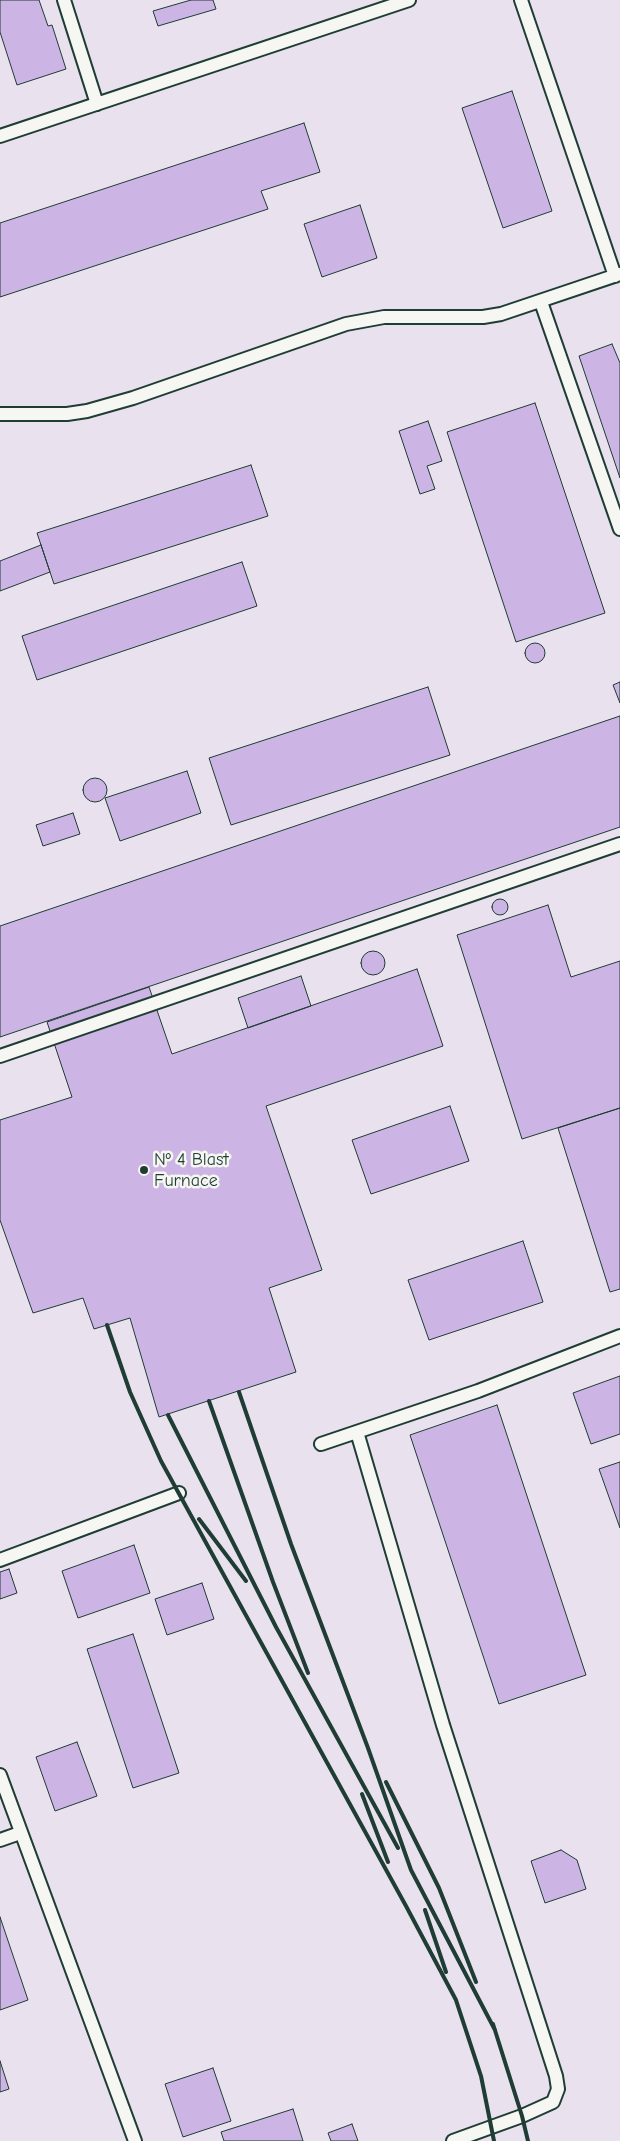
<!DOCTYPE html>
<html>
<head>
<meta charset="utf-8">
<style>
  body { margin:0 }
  canvas { display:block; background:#f6f6f2 }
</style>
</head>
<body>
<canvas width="620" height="2141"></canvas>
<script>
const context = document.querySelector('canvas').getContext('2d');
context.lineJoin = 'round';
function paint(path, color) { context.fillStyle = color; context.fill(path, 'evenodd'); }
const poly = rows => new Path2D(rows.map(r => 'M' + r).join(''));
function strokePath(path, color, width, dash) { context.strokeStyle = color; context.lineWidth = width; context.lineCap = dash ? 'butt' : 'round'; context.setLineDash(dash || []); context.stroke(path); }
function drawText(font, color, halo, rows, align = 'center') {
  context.font = font + ' "Comic Neue",sans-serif'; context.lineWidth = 5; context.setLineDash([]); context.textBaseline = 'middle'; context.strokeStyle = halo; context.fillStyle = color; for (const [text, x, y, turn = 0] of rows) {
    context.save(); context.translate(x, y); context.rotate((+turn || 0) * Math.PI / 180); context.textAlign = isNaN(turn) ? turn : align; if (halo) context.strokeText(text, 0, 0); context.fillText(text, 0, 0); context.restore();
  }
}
const built = poly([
  [0,0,620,0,620,2141,0,2141]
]);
const building = poly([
  [0,0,39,0,48,26,52,25,66,69,17,85,0,32,0,0],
  [191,0,213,0,216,9,158,26,153,11,191,0],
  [512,91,552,211,503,228,462,108,512,91],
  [304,123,320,172,261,191,268,209,0,297,0,223,304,123],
  [360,205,377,258,322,277,304,224,360,205],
  [612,344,620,363,620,478,579,356,612,344],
  [535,403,605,613,516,642,447,432,535,403],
  [428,421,442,461,427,466,435,489,420,494,399,431,428,421],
  [251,465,268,516,54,584,37,533,251,465],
  [41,545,50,572,0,591,0,561,41,545],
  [242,562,257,606,37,680,22,636,242,562],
  '525 653a10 10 0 1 1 20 0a10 10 0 1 1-20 0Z',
  [620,682,620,703,613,685,620,682],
  [428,687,450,755,231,825,209,758,428,687],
  [620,716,620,827,0,1037,0,926,620,716],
  [187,771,201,813,120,841,105,798,187,771],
  '83 790a12 12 0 1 1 24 0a12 12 0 1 1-24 0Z',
  [73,813,80,834,43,846,36,825,73,813],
  '492 907a8 8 0 1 1 16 0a8 8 0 1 1-16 0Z',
  [548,905,571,977,620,961,620,1108,522,1139,457,935,548,905],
  '361 963a12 12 0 1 1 24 0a12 12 0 1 1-24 0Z',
  [417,969,443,1046,266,1106,322,1270,269,1288,296,1372,159,1417,130,1318,94,1329,83,1298,33,1313,0,1220,0,1120,72,1097,47,1022,149,987,172,1054,417,969],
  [301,976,311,1006,248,1028,238,998,301,976],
  [450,1106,469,1161,371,1194,352,1140,450,1106],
  [620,1108,620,1289,610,1292,558,1128,620,1108],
  [523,1241,543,1302,429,1340,408,1280,523,1241],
  [620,1376,620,1434,591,1444,573,1393,620,1376],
  [497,1405,586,1675,499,1704,410,1435,497,1405],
  [620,1462,620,1528,599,1469,620,1462],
  [134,1545,150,1593,78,1618,62,1571,134,1545],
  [9,1569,17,1593,0,1599,0,1572,9,1569],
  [202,1583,214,1619,167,1635,155,1599,202,1583],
  [133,1634,179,1773,133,1788,87,1649,133,1634],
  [77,1742,97,1796,55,1811,36,1757,77,1742],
  [561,1850,577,1860,586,1889,545,1903,531,1861,561,1850],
  [0,1917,28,2000,0,2010,0,1917],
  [0,2061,9,2089,0,2092,0,2061],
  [213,2068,231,2121,183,2137,165,2084,213,2068],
  [293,2109,303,2141,224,2141,221,2132,293,2109],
  [352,2124,358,2141,331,2141,328,2133,352,2124]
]);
const service = poly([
  [64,0,97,104],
  [521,0,615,276],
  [0,136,409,0],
  [541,302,620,529],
  [0,414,67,414,87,411,133,398,346,324,384,317,483,317,501,314,620,274],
  [0,1056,620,844],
  [357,1432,443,1725,556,2076,558,2089,553,2102,522,2116,453,2141],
  [321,1444,478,1391,620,1336],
  [0,1560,179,1493],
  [0,1775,135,2141],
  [0,1840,20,1833]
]);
const rail = poly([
  [107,1325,130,1392,161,1461,406,1906,456,2000,481,2076,494,2141],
  [239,1392,291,1544,368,1748,411,1870,495,2030],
  [209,1401,273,1582,308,1673],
  [168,1415,276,1627,398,1848],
  [199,1519,246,1581],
  [386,1782,439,1888,476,1982],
  [362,1794,388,1862],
  [425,1910,446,1972],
  [493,2024,522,2116,528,2141]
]);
const markers = [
  [144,1170,5,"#1f3d34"]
];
const poiNames = [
  ["Nº 4 Blast",154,1160],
  ["Furnace",154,1181]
];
paint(built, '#e9e2ee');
paint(building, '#ccb5e4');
strokePath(building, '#1f3d34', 1);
strokePath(service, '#1f3d34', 16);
strokePath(service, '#f6f6f2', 12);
strokePath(rail, '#1f3d34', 4);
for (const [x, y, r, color] of markers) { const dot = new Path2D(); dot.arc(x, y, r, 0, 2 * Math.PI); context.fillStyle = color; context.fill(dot); strokePath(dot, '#f6f6f2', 2); }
drawText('18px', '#1f3d34', '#f6f6f2', poiNames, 'left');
</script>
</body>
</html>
